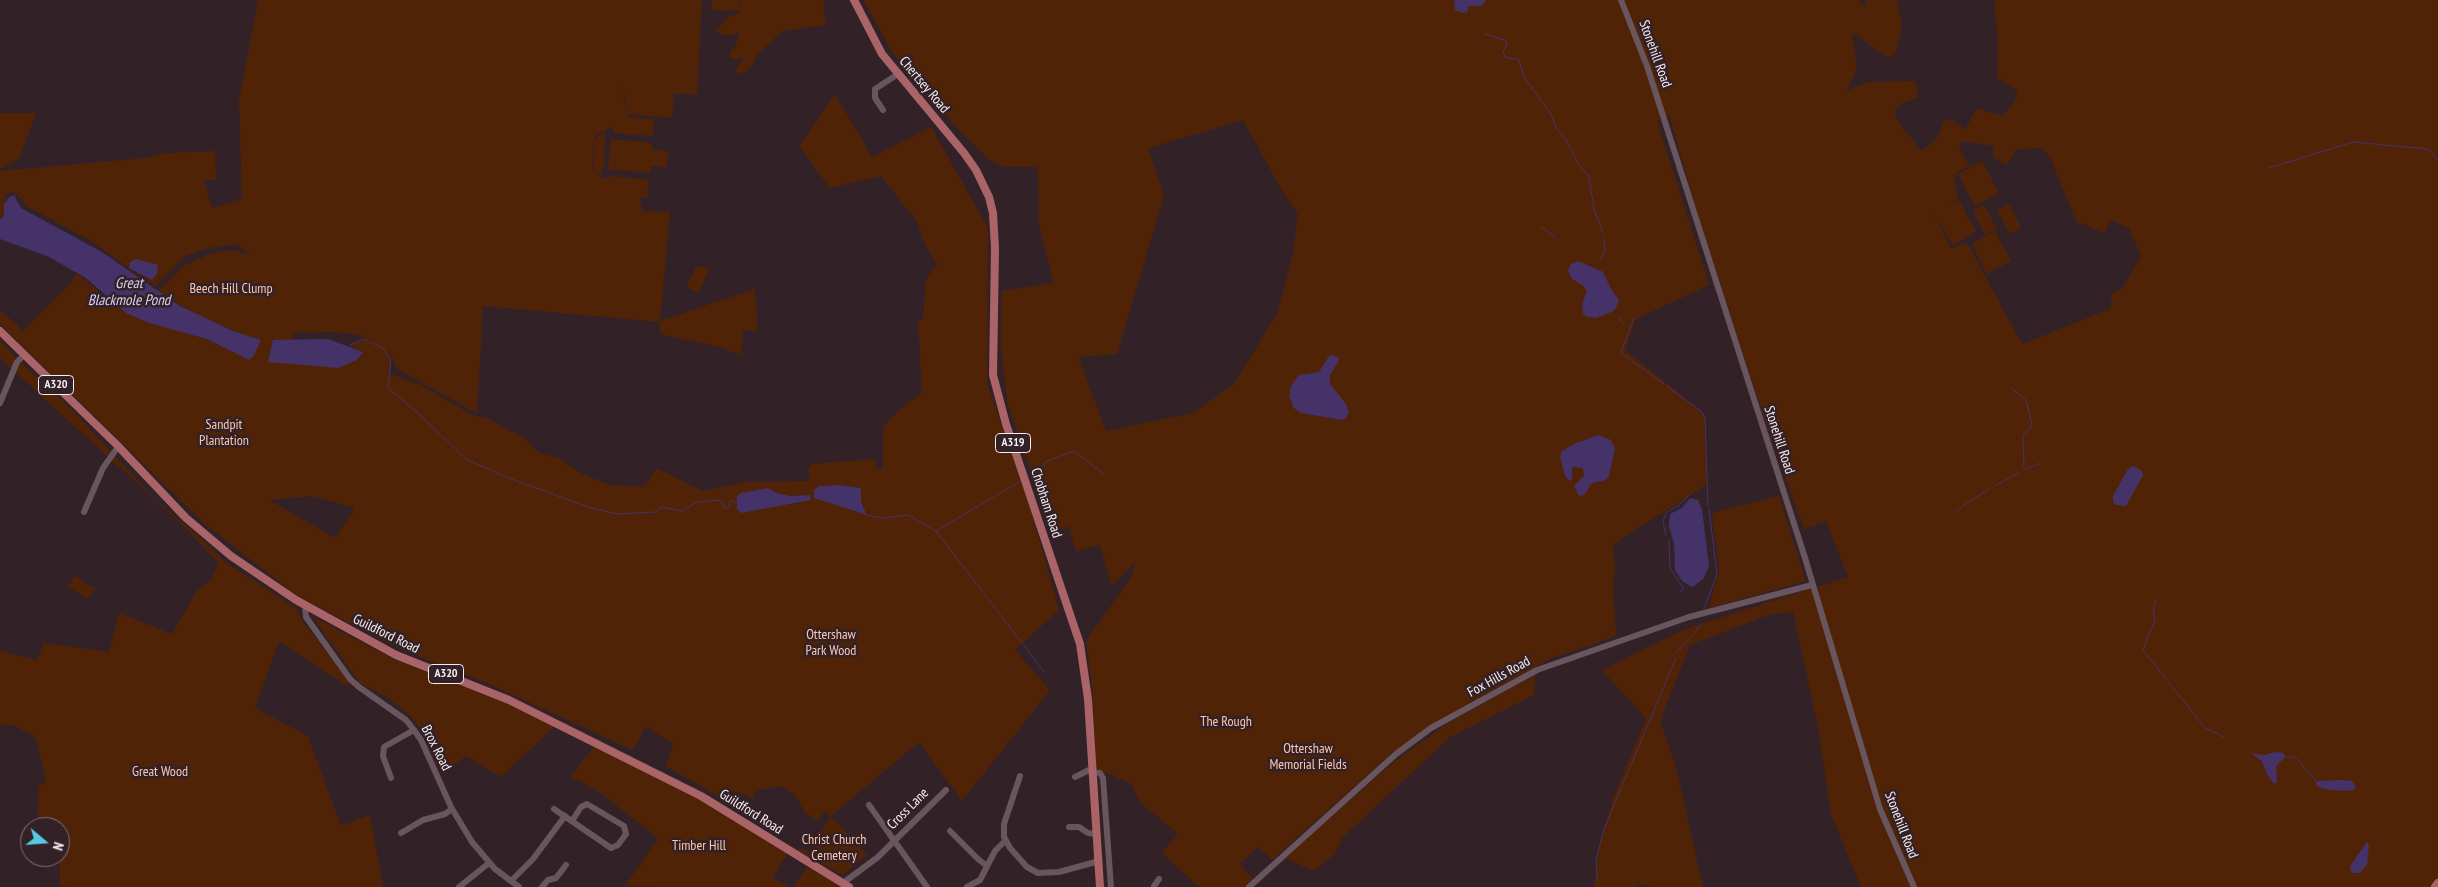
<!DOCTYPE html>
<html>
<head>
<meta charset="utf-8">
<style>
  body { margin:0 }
  #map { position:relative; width:2438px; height:887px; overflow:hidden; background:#322228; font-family:"PT Sans Narrow",sans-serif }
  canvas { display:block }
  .north { position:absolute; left:20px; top:817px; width:50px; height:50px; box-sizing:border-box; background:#322228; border:1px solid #817378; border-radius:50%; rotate:108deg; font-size:14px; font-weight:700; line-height:20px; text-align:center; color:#f8edf1 }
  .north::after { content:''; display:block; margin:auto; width:18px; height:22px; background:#57c9e3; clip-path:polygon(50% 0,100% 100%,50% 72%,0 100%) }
</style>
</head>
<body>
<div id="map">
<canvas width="2438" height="887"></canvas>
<div class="north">N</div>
</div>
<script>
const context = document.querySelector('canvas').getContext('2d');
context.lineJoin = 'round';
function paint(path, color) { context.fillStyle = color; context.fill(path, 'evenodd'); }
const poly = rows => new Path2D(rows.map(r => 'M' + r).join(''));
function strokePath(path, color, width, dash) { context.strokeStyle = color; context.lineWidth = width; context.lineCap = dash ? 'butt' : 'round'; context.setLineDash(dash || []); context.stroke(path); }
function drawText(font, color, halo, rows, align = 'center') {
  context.font = font + ' "PT Sans Narrow",sans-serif'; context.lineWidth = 5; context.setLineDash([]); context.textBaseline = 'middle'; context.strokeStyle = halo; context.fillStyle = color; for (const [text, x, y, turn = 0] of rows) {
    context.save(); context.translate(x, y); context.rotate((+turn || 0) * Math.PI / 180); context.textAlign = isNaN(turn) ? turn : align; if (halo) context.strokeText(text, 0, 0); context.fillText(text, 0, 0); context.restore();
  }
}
const green = poly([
  [258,0,702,0,697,95,674,93,672,118,628,114,624,93,618,87,623,93,628,117,654,119,653,136,615,133,611,127,594,137,592,170,604,179,610,176,649,180,647,198,640,198,642,211,670,212,660,321,755,289,758,331,743,330,741,355,720,347,660,334,660,322,483,306,477,413,397,369,391,355,384,350,391,360,390,374,423,386,470,414,489,419,527,440,539,453,559,458,580,473,610,485,643,487,657,469,704,491,747,482,810,481,808,471,812,464,875,459,876,469,883,469,883,427,902,407,922,393,918,320,923,320,926,279,937,264,925,245,917,221,881,176,830,188,799,146,835,94,872,157,931,127,988,228,987,383,1029,504,1059,610,1015,650,1050,690,962,801,919,742,831,816,867,855,842,875,798,850,799,848,809,852,831,816,825,811,818,820,807,815,794,794,781,786,755,791,753,800,743,793,731,792,725,800,666,766,673,744,646,726,633,750,485,682,398,648,298,596,205,524,0,324,0,311,17,324,21,332,70,284,76,273,126,313,207,339,217,345,258,338,247,336,195,314,158,291,182,267,205,256,221,251,238,251,251,256,237,244,208,248,185,256,155,286,88,239,28,207,23,200,13,192,5,195,4,217,0,219,0,171,145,158,169,153,215,151,216,180,204,180,212,208,242,199,239,100],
  [334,332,359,335,381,347,363,339,350,345,362,352,273,341,292,340,292,333],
  [839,485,861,488,861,502,867,514,814,498,820,486],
  [768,488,777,493,790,496,810,495,811,499,795,504,741,493],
  [312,496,355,508,335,538,269,500],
  [712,0,740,0,739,11,712,10],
  [741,0,823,0,826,25,782,31,758,54,752,66,742,74,735,71,744,58,735,59,729,56,731,50,736,45,740,33,727,36,716,32,726,18,740,13],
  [863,0,1859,0,1860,4,1864,6,1866,0,1897,0,1902,26,1896,52,1891,58,1880,53,1856,34,1852,34,1857,69,1847,91,1868,82,1915,81,1919,97,1897,106,1895,117,1921,151,1936,140,1944,120,1955,121,1965,130,1977,108,2002,116,2014,103,2018,91,1997,78,1998,43,1994,0,2438,0,2438,887,1861,887,1831,814,1818,727,1793,612,1771,614,1690,645,1660,721,1676,767,1703,887,1651,887,1639,884,1637,887,1594,887,1599,848,1613,799,1646,718,1602,670,1685,629,1848,577,1826,521,1804,529,1767,426,1698,216,1669,114,1657,121,1709,285,1636,319,1625,350,1701,411,1705,417,1707,485,1625,536,1612,547,1615,561,1613,588,1616,636,1550,659,1480,697,1394,751,1272,860,1258,847,1244,860,1240,864,1253,880,1244,887,1199,887,1162,853,1178,834,1140,802,1131,784,1096,768,1092,682,1086,641,1131,577,1136,561,1112,586,1100,545,1076,551,1069,526,1052,532,1007,401,1001,348,1002,291,1054,283,1039,226,1038,167,1005,167,988,159,954,125,893,53],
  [1243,120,1280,187,1298,215,1293,253,1277,314,1234,384,1193,413,1106,431,1078,357,1117,354,1164,195,1148,148],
  [1962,141,1994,146,1993,157,2007,165,2017,149,2042,148,2051,159,2076,221,2104,233,2111,220,2129,228,2141,256,2124,286,2112,294,2110,309,2022,344,1967,243,1951,248,1934,214,1953,245,1976,232,1959,200,1947,206,1958,199,1954,181,1957,171,1970,166,1959,150],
  [0,113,36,113,19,159,0,169],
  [605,132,604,163,601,176,593,170,595,139],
  [611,139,652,143,652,150,668,151,667,167,651,166,650,173,608,169],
  [1982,161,1999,193,1975,206,1958,174],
  [2009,204,2021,228,2010,234,1997,210],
  [1984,205,1997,229,1985,235,1973,211],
  [1995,231,2011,261,1987,274,1972,244],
  [697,265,709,270,698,293,686,287],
  [0,340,12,354,75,413,151,495,203,540,225,562,296,608,300,618,350,683,347,686,279,641,255,708,308,736,341,826,370,815,383,887,67,887,60,885,60,827,37,827,39,785,46,781,36,738,16,726,0,724,0,651,37,660,44,643,109,652,119,613,172,634,197,591,211,580,219,564,186,528,0,358],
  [1779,496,1806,581,1709,608,1719,569,1712,513],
  [75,576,95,589,88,599,68,586],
  [313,617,395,660,514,706,555,726,501,777,466,756,441,774,422,730,410,716,387,697,360,683],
  [1535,675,1534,695,1450,737,1342,838,1335,854,1313,871,1285,858,1391,764,1450,722],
  [595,746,709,804,787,854,773,878,789,887,625,886,658,838,598,791,570,776],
  [807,867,842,887,795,887]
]);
const water = poly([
  [1454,0,1486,0,1482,6,1469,6,1467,12,1463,13,1455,10],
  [14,195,21,208,102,252,180,306,233,331,261,340,253,357,249,360,207,339,149,323,126,313,86,278,49,257,0,239,0,219,4,216,4,204,9,197],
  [136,259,158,265,157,274,152,280,129,268,130,262],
  [1578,261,1603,272,1610,287,1619,301,1614,311,1596,318,1588,317,1583,314,1582,304,1587,291,1584,286,1572,279,1568,271,1571,264],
  [328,339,363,352,357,360,338,368,268,362,273,340],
  [1332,355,1338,357,1339,360,1330,375,1330,384,1346,404,1349,412,1345,419,1342,420,1301,413,1294,408,1289,396,1291,386,1299,375,1319,372,1329,356],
  [1598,435,1611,440,1615,449,1609,476,1604,481,1592,483,1584,495,1579,496,1574,486,1584,476,1583,468,1572,467,1572,479,1569,481,1565,476,1560,456,1561,452,1574,444],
  [2133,466,2141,470,2143,475,2126,506,2116,505,2113,502,2113,496,2128,469],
  [839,485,861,488,861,502,867,515,814,498,814,490,820,486],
  [768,488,777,493,790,496,810,495,811,500,746,512,741,513,737,509,737,496,741,493],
  [1690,498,1698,500,1702,509,1709,566,1704,578,1693,587,1683,582,1675,570,1674,544,1669,526,1670,514,1682,508],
  [2275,752,2284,753,2285,757,2276,766,2277,782,2274,784,2267,774,2262,761,2251,753,2264,755],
  [2343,780,2352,781,2356,787,2354,790,2344,791,2324,789,2316,785,2316,781],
  [2367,842,2369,846,2367,865,2360,873,2354,873,2351,871,2350,866]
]);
const stream = poly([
  [1485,34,1505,40,1507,45,1503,51,1505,57,1519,60,1524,77,1550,113,1557,129,1567,141,1577,162,1589,177,1594,209,1603,233],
  [2269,168,2353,142,2428,149,2438,160],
  [1541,227,1552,234,1555,239],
  [1600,260,1605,250,1604,238],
  [1618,317,1623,324],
  [1634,317,1621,353,1664,384],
  [350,345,363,339,383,348,391,360,388,388,420,415,466,459,506,477,588,507,617,514,656,512,661,507,682,511,697,502,721,500,724,508,729,508,730,500,736,503],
  [1667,386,1701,411,1705,417,1708,506],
  [2011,388,2026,400,2032,424,2031,428,2023,435,2024,468],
  [2025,469,2041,463],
  [1028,476,1042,468,1045,462,1074,451,1105,475],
  [1994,486,2019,473],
  [1963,506,1989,489],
  [1956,511,1962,507],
  [867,515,883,518,908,515,936,531,1045,673],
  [936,531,1021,481],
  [1666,535,1663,522,1665,515,1668,511,1678,506,1689,495],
  [1669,541,1670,568,1684,589,1679,592],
  [2156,599,2153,608,2155,620,2143,650,2205,728,2224,737],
  [1704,609,1717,574,1709,509],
  [1693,635,1700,625],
  [1676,653,1690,638],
  [2285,757,2295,757,2316,781],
  [1597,880,1596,860,1604,829,1676,658]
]);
const minor = poly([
  [1621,0,1647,66,1805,558,1880,809,1914,887],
  [883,110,875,98,875,89,898,74],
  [0,403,17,362,24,355],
  [84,512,103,468,118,447],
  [305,606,306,617,350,679,359,687,406,720,414,730,421,740,451,807,472,842,495,869,519,887],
  [1092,772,1100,773,1103,778,1111,887],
  [1020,776,1004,824,1004,837,1010,848,1027,867,1038,873,1059,872,1099,861],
  [1075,777,1091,769],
  [391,778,383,756,384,747,414,730],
  [869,805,927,887],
  [554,809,611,848,618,845,626,834,624,826,587,804,581,807,572,821],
  [1069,827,1079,827,1088,833,1096,834],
  [950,831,978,859,987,866],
  [401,833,423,820,445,814,452,809],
  [511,881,533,859,565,816],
  [843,883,878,857,946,790],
  [1154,886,1159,879],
  [459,887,489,863],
  [542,887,548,880,556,878,566,865],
  [967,887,980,880,995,851,1005,841],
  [1249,887,1396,754,1431,728,1537,670,1689,617,1812,585]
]);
const major = poly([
  [854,0,882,54,964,153,976,170,989,197,993,213,995,248,993,375,1006,424,1080,644,1088,699,1100,887],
  [0,331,117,445,186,518,231,556,296,600,396,655,509,700,701,796,849,887],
  [2435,887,2438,883]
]);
const shields = [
  [56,385,35],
  [1013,443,35],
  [446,674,35]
];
const shieldNames = [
  ["A320",56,385],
  ["A319",1013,443],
  ["A320",446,674]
];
const streetNames = [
  ["Stonehill Road",1655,54,70],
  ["Chertsey Road",924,85,50],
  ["Stonehill Road",1779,440,72],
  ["Chobham Road",1046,503,72],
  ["Guildford Road",386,634,26],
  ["Fox Hills Road",1499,677,-29],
  ["Brox Road",436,748,63],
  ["Cross Lane",908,809,-45],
  ["Guildford Road",751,812,32],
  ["Stonehill Road",1901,825,69]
];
const parkNames = [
  ["Beech Hill Clump",231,289],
  ["Sandpit",224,425],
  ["Plantation",224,441],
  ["Ottershaw",831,635],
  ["Park Wood",831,651],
  ["The Rough",1226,722],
  ["Ottershaw",1308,749],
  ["Memorial Fields",1308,765],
  ["Great Wood",160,772],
  ["Christ Church",834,840],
  ["Cemetery",834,856],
  ["Timber Hill",699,846]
];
const waterNames = [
  ["Great",129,284],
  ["Blackmole Pond",129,301]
];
paint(green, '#512306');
paint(water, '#453268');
strokePath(stream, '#453268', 1);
strokePath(minor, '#68555d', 6);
strokePath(major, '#aa6468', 8);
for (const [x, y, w] of shields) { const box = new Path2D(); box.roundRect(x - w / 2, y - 9.5, w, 19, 4); context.fillStyle = '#322228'; context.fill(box); strokePath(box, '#f8edf1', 1); }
drawText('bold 12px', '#f8edf1', null, shieldNames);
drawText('14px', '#f8edf1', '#322228', streetNames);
drawText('14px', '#fec7ac', '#322228', parkNames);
drawText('italic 15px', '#d8cff1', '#322228', waterNames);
</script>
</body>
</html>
